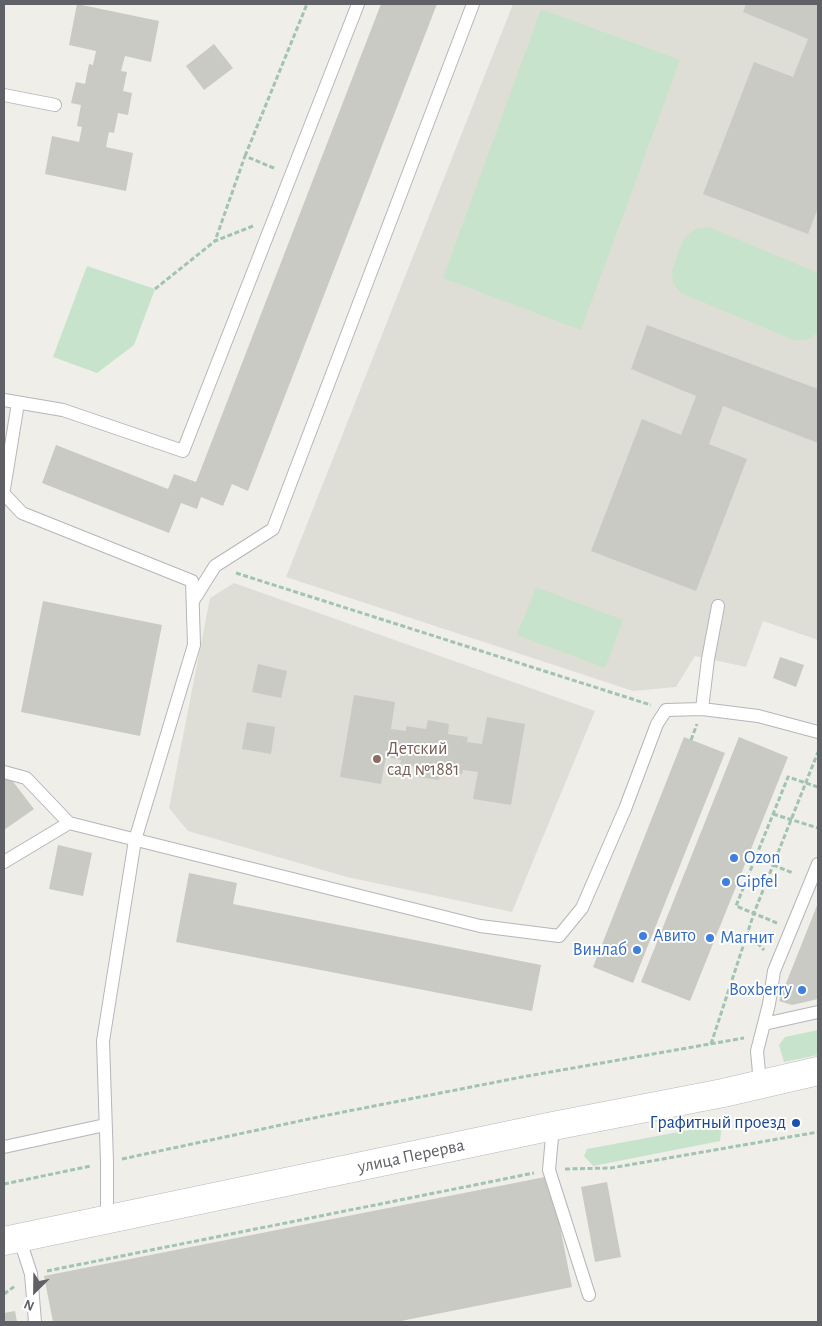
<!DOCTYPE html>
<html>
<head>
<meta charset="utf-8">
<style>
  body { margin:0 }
  #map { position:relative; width:822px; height:1326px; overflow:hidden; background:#efeee8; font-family:"Alegreya Sans",sans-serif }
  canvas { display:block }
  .frame { position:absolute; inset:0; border:5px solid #5f6166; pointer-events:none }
  .north { position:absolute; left:10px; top:1266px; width:50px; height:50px; -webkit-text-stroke:4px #fff; paint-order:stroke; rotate:203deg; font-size:14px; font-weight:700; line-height:20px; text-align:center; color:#5f6166 }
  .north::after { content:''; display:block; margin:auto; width:18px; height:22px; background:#5f6166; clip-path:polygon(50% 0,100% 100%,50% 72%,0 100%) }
</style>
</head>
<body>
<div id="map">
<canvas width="822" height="1326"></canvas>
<div class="frame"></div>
<div class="north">N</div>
</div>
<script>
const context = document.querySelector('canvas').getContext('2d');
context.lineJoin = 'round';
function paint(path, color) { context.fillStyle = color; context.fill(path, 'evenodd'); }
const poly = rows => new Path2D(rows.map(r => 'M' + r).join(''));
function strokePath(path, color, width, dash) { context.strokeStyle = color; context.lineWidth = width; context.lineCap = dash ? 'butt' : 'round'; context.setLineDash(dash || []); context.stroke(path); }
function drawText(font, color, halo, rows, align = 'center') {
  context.font = font + ' "Alegreya Sans",sans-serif'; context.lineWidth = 4; context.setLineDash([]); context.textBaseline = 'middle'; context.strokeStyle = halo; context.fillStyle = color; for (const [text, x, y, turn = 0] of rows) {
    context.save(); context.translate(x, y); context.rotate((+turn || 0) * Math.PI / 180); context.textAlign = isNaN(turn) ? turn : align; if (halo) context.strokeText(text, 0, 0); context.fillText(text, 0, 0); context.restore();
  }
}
const education = poly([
  [513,4,818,4,818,640,763,621,746,667,695,656,676,687,633,691,286,577],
  [234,583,595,711,512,912,347,877,188,831,169,808,210,598]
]);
const green = poly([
  [541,9,680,60,581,330,443,278],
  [709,227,818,273,818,332,809,339,796,341,681,293,673,283,672,271,683,240,695,229],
  [87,266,155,289,134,345,97,373,53,357],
  [536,587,623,620,605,668,517,635],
  [818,1030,818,1055,784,1062,779,1045,785,1037],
  [722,1124,720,1141,593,1166,584,1156,587,1149]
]);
const building = poly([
  [77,4,159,21,151,62,125,56,121,71,127,72,123,91,132,93,128,115,118,113,114,133,109,132,106,147,133,153,126,191,45,174,52,136,79,142,82,127,77,126,81,105,71,103,76,82,85,84,89,64,93,65,96,51,69,45],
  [381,4,437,4,248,491,232,484,223,506,201,497,197,509,181,503,169,533,42,483,56,445,168,489,174,474,196,482],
  [746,4,818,4,818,208,808,234,703,194,754,62,793,77,808,39,743,12],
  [214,44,233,68,204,90,186,66],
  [647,325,818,389,818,443,723,406,709,444,747,459,696,591,591,551,642,419,681,435,696,396,631,369],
  [43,601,162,625,140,736,21,712],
  [780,657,804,665,796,687,773,678],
  [258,664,287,671,281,698,252,692],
  [354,695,395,702,391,729,406,731,406,726,426,729,428,720,449,724,448,734,468,737,467,742,482,744,487,717,525,724,511,805,473,799,478,772,463,770,462,774,441,771,439,780,418,777,420,768,400,764,401,760,386,757,381,784,340,777],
  [247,722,275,727,271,754,242,749],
  [684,737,725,753,633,983,593,967],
  [739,737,788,757,690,1001,641,982],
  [8,775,34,809,4,830,4,778],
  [58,845,92,853,83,896,49,889],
  [189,873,237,883,233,904,541,965,532,1011,176,942],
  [818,903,818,999,792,1005,779,1001],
  [550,1176,572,1287,396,1322,53,1322,44,1276],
  [607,1182,621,1257,595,1262,581,1187],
  [15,1311,17,1322,4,1322,4,1313]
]);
const path = poly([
  [245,156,307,4],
  [253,226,215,241,245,156,276,169],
  [155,289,215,241],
  [236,573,651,705],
  [691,740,697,724],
  [773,814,818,828],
  [773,865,793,873],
  [777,923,736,906,788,777,818,787],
  [747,932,764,950],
  [711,1044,754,913,818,752],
  [122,1159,323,1116,522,1077,744,1038],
  [565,1169,611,1168,818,1132],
  [4,1184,91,1166],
  [47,1271,534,1173],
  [4,1294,15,1286]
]);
const service = poly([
  [4,95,55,105],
  [4,400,63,410,183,451,358,4],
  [4,489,18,403],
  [4,494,22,513,192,581,194,645,135,840,103,1041,107,1162,107,1219],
  [193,601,215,566,273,529,473,4],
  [702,709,708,659,718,606],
  [4,772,26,778,69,823],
  [4,862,69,823,480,926,559,936,582,908,625,809,657,724,666,710,702,709,758,716,818,732],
  [764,1024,818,1012],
  [760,1083,757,1051,769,1004,774,971,818,864],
  [553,1126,549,1170,589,1295],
  [4,1147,105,1125],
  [19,1237,31,1274,35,1322]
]);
const secondary = poly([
  [4,1241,553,1126,723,1093,818,1071]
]);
const markers = [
  [377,759,5,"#8d6e63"],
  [734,858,5,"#3f7fe0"],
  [726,882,5,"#3f7fe0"],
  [643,936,5,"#3f7fe0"],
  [710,938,5,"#3f7fe0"],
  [637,950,5,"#3f7fe0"],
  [802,990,5,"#3f7fe0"],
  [796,1123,5,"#1a4fb4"]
];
const educationNames = [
  ["Детский",387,749],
  ["сад №1881",387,770]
];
const shopNames = [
  ["Ozon",744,858],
  ["Gipfel",736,882],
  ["Авито",653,936],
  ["Магнит",720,938],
  ["Винлаб",627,950,"right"],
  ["Boxberry",792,990,"right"]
];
const transitNames = [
  ["Графитный проезд",786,1123]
];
const streetNames = [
  ["улица Перерва",411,1156,-12]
];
paint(education, '#dfded6');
paint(green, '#c7e3cb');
paint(building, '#cacac4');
strokePath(service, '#b4b6ba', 14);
strokePath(secondary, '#b6b8bd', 29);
strokePath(path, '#a1c3b0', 3, [5, 2.5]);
strokePath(service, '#fff', 12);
strokePath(secondary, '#fff', 28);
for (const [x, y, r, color] of markers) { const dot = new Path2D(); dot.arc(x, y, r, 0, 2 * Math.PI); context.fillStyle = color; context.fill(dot); strokePath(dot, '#fff', 2); }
drawText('18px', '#785e54', '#fff', educationNames, 'left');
drawText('18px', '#366cbe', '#fff', shopNames, 'left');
drawText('18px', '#164399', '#fff', transitNames, 'right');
drawText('18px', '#5f6166', '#fff', streetNames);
</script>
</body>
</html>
